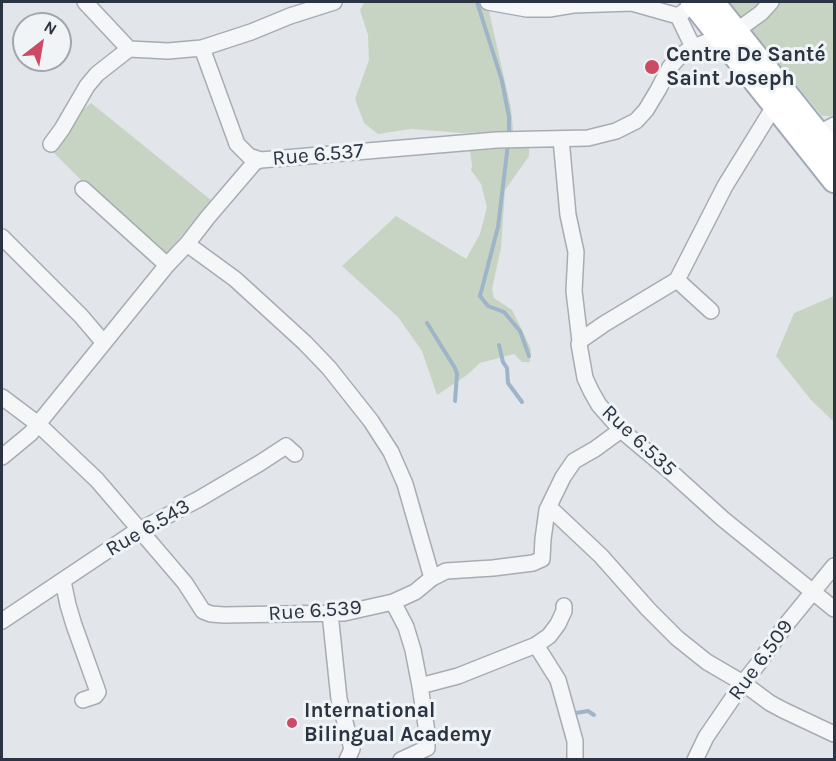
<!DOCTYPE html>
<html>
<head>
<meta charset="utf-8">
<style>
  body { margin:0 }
  #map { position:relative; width:836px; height:761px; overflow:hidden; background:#e2e5ea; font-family:Karla,sans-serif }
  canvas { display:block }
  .frame { position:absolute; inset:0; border:3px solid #2a3442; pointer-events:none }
  .north { position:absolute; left:12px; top:12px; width:60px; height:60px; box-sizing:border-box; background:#f1f4f7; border:2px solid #a1a7af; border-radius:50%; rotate:31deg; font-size:16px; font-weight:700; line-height:24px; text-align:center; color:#2a3442 }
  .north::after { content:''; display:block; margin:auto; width:21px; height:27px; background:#cc4a63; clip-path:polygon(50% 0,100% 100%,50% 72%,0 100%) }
</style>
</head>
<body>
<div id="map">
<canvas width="836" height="761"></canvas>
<div class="frame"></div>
<div class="north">N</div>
</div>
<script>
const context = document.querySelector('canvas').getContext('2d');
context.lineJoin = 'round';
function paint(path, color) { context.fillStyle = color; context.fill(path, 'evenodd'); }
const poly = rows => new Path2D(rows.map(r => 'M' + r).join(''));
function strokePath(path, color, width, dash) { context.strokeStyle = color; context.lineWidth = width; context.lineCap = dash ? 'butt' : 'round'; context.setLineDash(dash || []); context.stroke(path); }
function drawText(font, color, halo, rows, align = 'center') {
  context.font = font + ' Karla,sans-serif'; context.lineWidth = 6; context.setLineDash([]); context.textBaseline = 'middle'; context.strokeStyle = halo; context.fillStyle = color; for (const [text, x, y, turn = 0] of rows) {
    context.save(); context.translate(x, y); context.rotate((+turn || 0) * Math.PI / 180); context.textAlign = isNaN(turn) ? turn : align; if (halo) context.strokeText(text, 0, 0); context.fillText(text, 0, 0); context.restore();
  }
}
const green = poly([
  [367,2,473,2,488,7,511,108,513,130,512,132,463,133,411,129,378,134,364,123,355,99,369,60,368,35,360,10,364,3],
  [727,2,834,2,834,116,822,116],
  [91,103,211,200,164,257,107,206,54,153,78,114],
  [529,147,529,156,505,190,501,248,492,289,494,298,512,310,520,326,531,349,530,362,522,362,514,354,480,363,467,375,437,395,422,351,398,317,342,266,396,216,466,259,480,234,487,207,481,184,471,170,472,166,470,151],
  [834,296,834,422,811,400,776,356,794,313]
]);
const stream = poly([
  [477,2,502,81,509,117,509,136],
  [508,144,498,227,480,296,488,306,504,312,520,331,529,356],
  [427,323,455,368,457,374,455,401],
  [499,345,503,362,507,368,508,383,522,402],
  [570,714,588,711,594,715]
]);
const minor = poly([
  [85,2,129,49,168,51,202,48,237,144,249,156,261,160],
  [488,2,527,9,549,9,573,5,632,3,678,16,694,4],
  [678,16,693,47],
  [202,48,251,32,290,16,334,2],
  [775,105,725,186,677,280,604,324,581,340,579,344,585,378,591,391,599,405,621,430,671,472,723,519,834,609],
  [819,133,834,125],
  [561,139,568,215,576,252,574,291,580,341],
  [51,144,62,129,87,86,97,74,129,49],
  [83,189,167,265],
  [2,237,81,316,104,343],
  [677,280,711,311],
  [2,397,38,424,97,480,185,583,203,611,211,614,224,615,344,613,393,602,415,592,432,578,405,484,391,452,371,421,329,368,305,343,235,279,187,244],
  [2,457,31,433,38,424,167,265,187,244,208,217,255,162,261,160,497,140,588,138,616,131,636,121,646,110,658,90,670,67,681,55,693,47,736,31,761,13,771,2],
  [549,507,601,556,648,609,677,638,707,662,743,683,770,703,783,710,834,734],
  [432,578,446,571,493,568,533,563,542,559,543,539,547,510,563,477,574,461,595,449,621,430],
  [63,581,68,605,74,625,97,689,98,692,95,696,83,700],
  [393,602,406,627,413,650,420,686,427,732,427,748,401,760],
  [330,613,339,699,352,749,347,760],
  [2,621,132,534,199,499,260,463,286,446,295,454],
  [536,645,558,680,575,741,575,760],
  [420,686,458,676,536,645,549,636,558,624,564,611,564,606],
  [695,760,706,737,743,683,758,664,785,626,834,566]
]);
const primary = poly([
  [692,2,834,181],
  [713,2,834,153]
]);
const markers = [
  [652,67,8,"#cc4a63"],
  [292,723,6,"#cc4a63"]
];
const poiNames = [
  ["Centre De Santé",666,55],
  ["Saint Joseph",666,79],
  ["International",304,711],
  ["Bilingual Academy",304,735]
];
const streetNames = [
  ["Rue 6.537",318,155,-5],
  ["Rue 6.535",639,441,43],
  ["Rue 6.543",148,528,-30],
  ["Rue 6.539",315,611,-4],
  ["Rue 6.509",761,660,-54]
];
paint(green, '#c8d4c3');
strokePath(stream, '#9eb5c9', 4);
strokePath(minor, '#a7acb4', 18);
strokePath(primary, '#a1aab5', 26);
strokePath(minor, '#f5f6f8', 15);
strokePath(primary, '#fff', 22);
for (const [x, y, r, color] of markers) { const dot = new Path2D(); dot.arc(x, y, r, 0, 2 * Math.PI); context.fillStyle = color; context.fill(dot); strokePath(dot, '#f1f4f7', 2); }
drawText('bold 21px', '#2a3442', '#f1f4f7', poiNames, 'left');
drawText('21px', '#2a3442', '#f1f4f7', streetNames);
</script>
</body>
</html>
